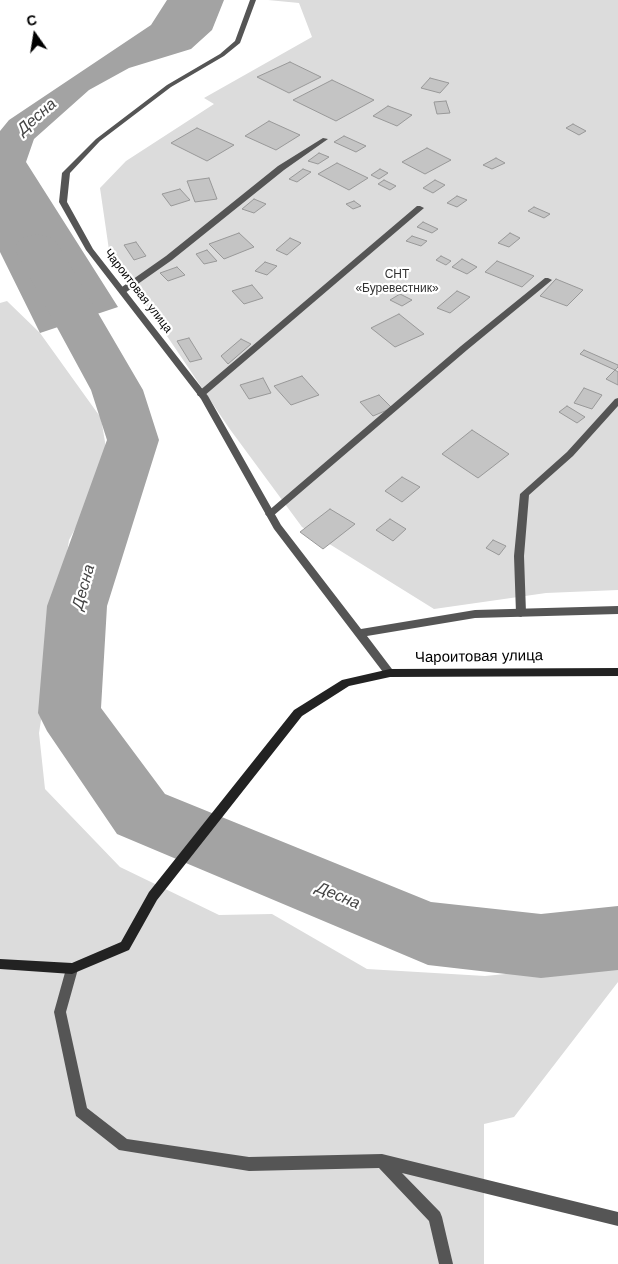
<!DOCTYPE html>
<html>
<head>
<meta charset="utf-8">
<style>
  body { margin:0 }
  #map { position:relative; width:618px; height:1264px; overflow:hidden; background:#fff; font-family:Helvetica,sans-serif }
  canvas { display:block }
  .north { position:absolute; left:10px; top:10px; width:50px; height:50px; -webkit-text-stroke:4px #fff; paint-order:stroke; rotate:347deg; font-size:14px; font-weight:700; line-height:20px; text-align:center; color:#000 }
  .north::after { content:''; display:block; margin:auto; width:18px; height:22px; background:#000; clip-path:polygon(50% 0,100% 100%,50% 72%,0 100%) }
</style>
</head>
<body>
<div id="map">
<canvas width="618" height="1264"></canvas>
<div class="north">С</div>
</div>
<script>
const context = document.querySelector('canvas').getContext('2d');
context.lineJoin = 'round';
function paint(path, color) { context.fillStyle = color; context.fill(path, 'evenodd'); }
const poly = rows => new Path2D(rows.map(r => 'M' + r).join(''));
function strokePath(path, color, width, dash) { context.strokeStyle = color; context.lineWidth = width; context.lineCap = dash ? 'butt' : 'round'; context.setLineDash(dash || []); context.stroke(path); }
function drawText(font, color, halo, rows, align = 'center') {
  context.font = font + ' Helvetica,sans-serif'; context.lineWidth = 4.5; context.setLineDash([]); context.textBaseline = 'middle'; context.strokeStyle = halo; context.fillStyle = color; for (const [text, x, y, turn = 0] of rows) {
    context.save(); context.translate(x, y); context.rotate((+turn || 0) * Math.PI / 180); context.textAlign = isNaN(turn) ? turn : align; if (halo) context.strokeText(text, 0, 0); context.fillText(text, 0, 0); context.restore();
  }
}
const green = poly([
  [268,0,618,0,618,590,546,593,434,609,302,527,229,428,109,250,100,188,126,161,214,104,204,98,312,37,299,3],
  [7,301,40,333,101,418,109,466,69,540,39,733,45,789,120,867,219,915,272,914,367,969,485,976,618,963,618,982,514,1117,484,1124,484,1264,0,1264,0,303]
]);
const water = poly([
  [167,0,224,0,212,30,191,49,129,68,89,90,34,139,26,162,118,307,40,333,0,252,0,131,9,120,151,25]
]);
const river = poly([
  [37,234,53,238,60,248,143,390,159,440,107,606,101,708,165,794,431,902,541,914,618,906,618,970,541,978,428,965,117,834,47,731,38,713,47,606,107,440,91,390,14,248,21,238,37,234]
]);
const building = poly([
  [290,62,321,77,289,93,257,77,290,62],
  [430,78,449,83,440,93,421,88,430,78],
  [332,80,374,100,336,121,293,100,332,80],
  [446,101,450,113,437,114,434,102,446,101],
  [388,106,412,115,397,126,373,116,388,106],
  [269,121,300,135,276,150,245,136,269,121],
  [573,124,586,131,579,135,566,128,573,124],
  [197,128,234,145,207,161,171,143,197,128],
  [344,136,366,146,356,152,334,142,344,136],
  [427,148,451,160,425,174,402,162,427,148],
  [319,153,329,157,318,164,308,161,319,153],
  [496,158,505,163,492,169,483,165,496,158],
  [337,163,368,178,349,190,318,174,337,163],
  [303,169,311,172,297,182,289,179,303,169],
  [380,169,388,173,379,179,371,175,380,169],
  [209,178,217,199,195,202,187,181,209,178],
  [384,180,396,186,390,190,378,184,384,180],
  [435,180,445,185,433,193,423,188,435,180],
  [180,189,190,200,171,206,162,194,180,189],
  [457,196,467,200,457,207,447,203,457,196],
  [254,199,266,204,254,213,242,209,254,199],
  [354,201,361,206,353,209,346,204,354,201],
  [534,207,550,214,544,218,528,211,534,207],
  [423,222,438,229,432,233,417,227,423,222],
  [239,233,254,247,224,259,209,244,239,233],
  [510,233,520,238,509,247,498,243,510,233],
  [412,236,427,241,421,246,406,241,412,236],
  [290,238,301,243,287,255,276,250,290,238],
  [136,242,146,256,134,260,124,245,136,242],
  [207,250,217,261,204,264,196,254,207,250],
  [441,256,451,261,446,265,436,260,441,256],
  [462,259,477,267,467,274,452,267,462,259],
  [497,261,534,276,522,287,485,272,497,261],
  [265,262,277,266,267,275,255,271,265,262],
  [177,267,185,275,168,281,160,273,177,267],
  [556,279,583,290,567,306,540,296,556,279],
  [252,285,263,298,244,304,232,291,252,285],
  [457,291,470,297,450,313,437,308,457,291],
  [400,294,412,300,402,306,390,300,400,294],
  [399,314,424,334,395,347,371,328,399,314],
  [189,338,202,359,190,362,177,341,189,338],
  [241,339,251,344,228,364,221,356,241,339],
  [584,350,618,365,618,367,615,370,580,354,584,350],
  [615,370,618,372,618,385,606,379,615,370],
  [302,376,319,395,291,405,274,386,302,376],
  [263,378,271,393,249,399,240,385,263,378],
  [584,388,602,395,592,409,574,403,584,388],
  [379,395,392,408,373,416,360,402,379,395],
  [567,406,585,417,577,423,559,412,567,406],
  [472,430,509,454,478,478,442,454,472,430],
  [402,477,420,487,402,502,385,491,402,477],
  [330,509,355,524,323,549,300,532,330,509],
  [390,519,406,529,393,541,376,530,390,519],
  [493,540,506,546,499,555,486,548,493,540]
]);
const lane = poly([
  [323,138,328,139,284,170,172,260,125,293,119,293,119,289,166,256,278,166,323,138],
  [417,206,420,206,424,208,204,396,198,396,197,394,198,392,417,206],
  [545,278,548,278,552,280,467,350,273,516,267,516,265,514,267,512,461,346,545,278],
  [618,398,618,406,573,456,529,495,524,556,526,613,521,617,518,616,516,613,514,556,520,494,567,452,615,399,618,398]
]);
const street = poly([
  [250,0,256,0,240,43,224,56,171,87,100,141,70,173,67,202,93,249,208,396,281,525,361,629,475,610,618,606,618,614,475,618,367,636,395,673,394,676,386,676,274,529,201,399,86,250,59,202,62,173,96,139,167,85,220,54,235,41,250,0],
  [72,964,76,965,78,969,66,1012,87,1108,127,1139,249,1157,382,1154,618,1212,618,1226,402,1173,440,1212,442,1217,453,1264,439,1264,429,1221,379,1168,249,1171,119,1150,76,1116,75,1112,54,1012,66,969,68,965,72,964]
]);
const secondary = poly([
  [618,668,618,676,390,677,349,686,302,716,157,900,129,950,72,974,0,969,0,959,72,963,121,942,149,892,294,710,342,680,390,669,618,668]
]);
const farParknames = [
  ["СНТ",397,275],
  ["«Буревестник»",397,289]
];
const farStreetnames = [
  ["Чароитовая улица",138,291,52]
];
const streetNames = [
  ["Чароитовая улица",479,657,-1]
];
const waterNames = [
  ["Десна",37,117,-41],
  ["Десна",84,587,-74],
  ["Десна",338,896,23]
];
paint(green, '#dcdcdc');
paint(water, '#a3a3a3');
paint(river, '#a3a3a3');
paint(building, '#c4c4c4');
strokePath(building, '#999', 1);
paint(lane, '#555');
paint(street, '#555');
paint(secondary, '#222');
drawText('12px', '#333', '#fff', farParknames);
drawText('12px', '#000', '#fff', farStreetnames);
drawText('15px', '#000', '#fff', streetNames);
drawText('italic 16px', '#444', '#fff', waterNames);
</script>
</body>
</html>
